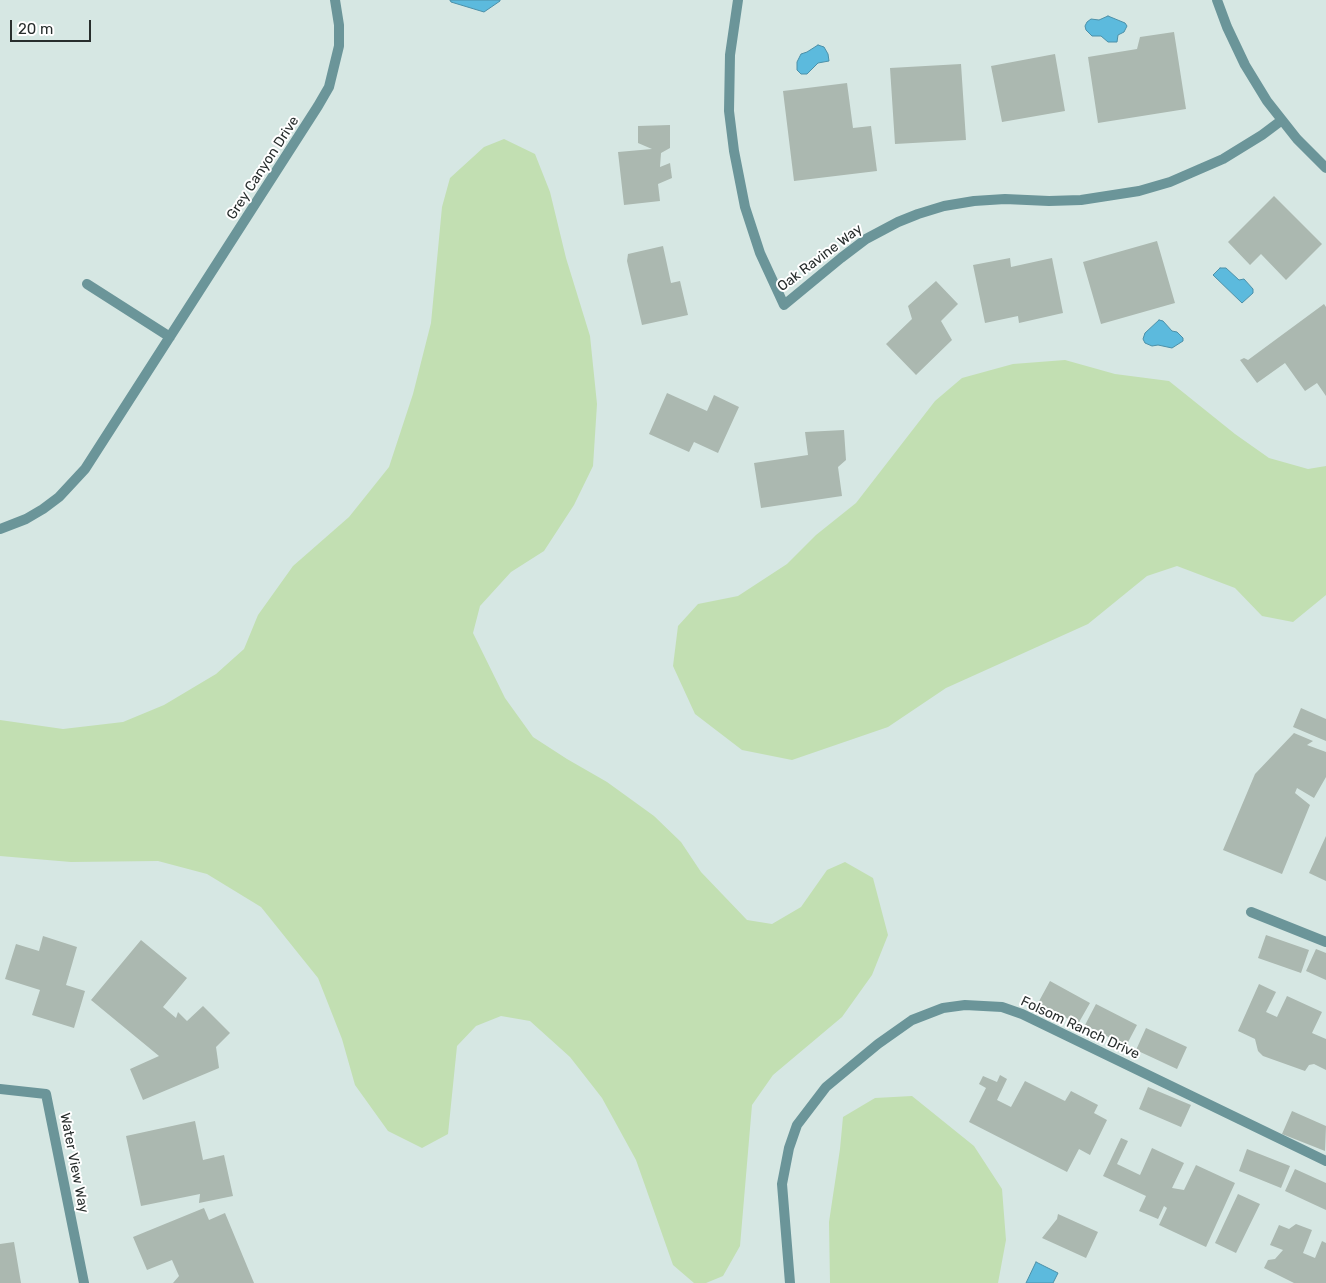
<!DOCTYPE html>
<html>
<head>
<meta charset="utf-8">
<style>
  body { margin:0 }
  #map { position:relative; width:1326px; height:1283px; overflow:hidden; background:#d6e7e3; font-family:Rubik,sans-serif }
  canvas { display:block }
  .scale { position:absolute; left:10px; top:20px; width:81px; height:22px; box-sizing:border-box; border:2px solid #282e2d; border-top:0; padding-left:6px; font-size:15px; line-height:18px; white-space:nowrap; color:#282e2d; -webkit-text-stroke:4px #fff; paint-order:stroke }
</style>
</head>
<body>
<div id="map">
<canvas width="1326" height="1283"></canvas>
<div class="scale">20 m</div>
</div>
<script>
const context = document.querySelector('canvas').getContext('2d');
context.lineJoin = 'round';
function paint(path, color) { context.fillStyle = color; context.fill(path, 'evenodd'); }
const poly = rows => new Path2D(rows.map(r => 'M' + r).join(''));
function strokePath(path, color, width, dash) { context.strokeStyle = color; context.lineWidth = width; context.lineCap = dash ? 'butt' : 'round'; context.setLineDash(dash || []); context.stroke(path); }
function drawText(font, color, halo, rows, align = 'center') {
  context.font = font + ' Rubik,sans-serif'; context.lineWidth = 4; context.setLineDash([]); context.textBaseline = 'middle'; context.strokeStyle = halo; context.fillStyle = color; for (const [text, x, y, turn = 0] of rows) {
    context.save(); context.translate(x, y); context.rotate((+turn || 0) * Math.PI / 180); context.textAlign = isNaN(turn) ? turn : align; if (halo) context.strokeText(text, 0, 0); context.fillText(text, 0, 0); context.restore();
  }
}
const green = poly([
  [504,139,535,154,550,192,566,258,590,336,597,404,593,466,574,505,544,551,511,572,480,606,473,633,505,698,533,737,567,759,607,782,654,816,681,842,701,872,747,920,772,924,801,907,827,870,845,862,873,878,888,935,872,975,842,1017,773,1075,752,1105,740,1246,723,1276,706,1283,694,1283,673,1265,636,1160,602,1098,570,1057,530,1021,501,1016,476,1026,457,1046,448,1134,422,1148,388,1131,355,1085,342,1039,318,978,261,907,207,874,158,861,71,862,0,856,0,720,63,729,123,722,164,705,216,674,244,649,258,615,293,566,349,517,389,467,413,394,431,323,442,207,450,178,484,147],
  [1065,360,1115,374,1169,381,1235,434,1269,458,1308,469,1326,466,1326,595,1293,622,1262,616,1235,588,1177,566,1147,576,1088,624,946,688,888,727,792,760,742,750,695,714,673,666,678,626,698,604,738,596,787,564,816,535,856,503,935,401,962,378,1013,364],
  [912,1096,974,1146,1002,1189,1006,1240,998,1283,830,1283,829,1222,840,1149,843,1117,875,1098]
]);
const water = poly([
  [450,0,500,0,500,1,484,12,451,2,450,0],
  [1108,16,1125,23,1127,26,1124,32,1118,35,1117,42,1108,42,1101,36,1092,36,1086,30,1085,26,1087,22,1091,19,1099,20,1108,16],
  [818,45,824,47,828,54,829,61,818,63,807,74,801,74,797,70,797,62,801,54,807,52,818,45],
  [1220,268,1226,268,1239,280,1244,279,1253,289,1253,293,1242,303,1213,275,1220,268],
  [1159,320,1163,321,1172,331,1177,332,1183,338,1183,341,1172,348,1158,345,1152,346,1145,343,1143,339,1145,333,1159,320],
  [1036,1262,1058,1273,1053,1283,1026,1283,1036,1262]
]);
const building = poly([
  [1174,32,1186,109,1098,123,1088,57,1137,49,1140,37],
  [1055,54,1065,111,1002,122,991,66],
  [961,64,966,140,895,144,890,68],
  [847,83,853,128,871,126,877,171,794,181,783,91],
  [670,125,670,148,661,153,660,167,670,163,672,178,658,184,660,201,624,205,618,152,652,149,638,143,638,126],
  [1274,196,1322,244,1286,280,1261,254,1250,265,1228,242],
  [1157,241,1175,303,1101,324,1083,262],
  [663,246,671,283,680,281,688,315,642,325,627,261,628,254],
  [1010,258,1011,267,1052,258,1063,313,1019,323,1018,316,985,323,973,265],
  [936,281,958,304,941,321,952,340,916,375,886,344,912,319,908,306],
  [1324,304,1326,307,1326,396,1317,383,1305,391,1285,363,1257,383,1240,360,1244,358,1248,360],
  [667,393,707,411,714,395,739,407,718,453,694,442,689,452,649,434],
  [844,430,846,460,838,467,842,496,761,508,754,463,808,455,805,432],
  [1301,708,1326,719,1326,741,1293,727],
  [1294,733,1313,741,1307,745,1326,752,1326,777,1314,798,1297,788,1295,793,1310,805,1282,874,1223,850,1255,774],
  [1326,836,1326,881,1309,873],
  [1266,935,1309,950,1301,973,1258,958],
  [43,936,77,947,66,985,85,991,74,1028,32,1015,40,990,5,979,16,944,39,951],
  [141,940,187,978,163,1007,176,1018,178,1012,187,1021,203,1006,230,1033,216,1047,219,1068,143,1100,130,1069,159,1056,91,1000],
  [1316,949,1326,953,1326,980,1306,971],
  [1050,981,1090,1003,1078,1024,1038,1003],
  [1259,984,1276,992,1266,1012,1277,1017,1287,996,1322,1012,1312,1033,1326,1039,1326,1070,1314,1064,1309,1065,1305,1071,1263,1056,1258,1051,1255,1039,1238,1031],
  [1096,1004,1137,1025,1126,1046,1085,1025],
  [1146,1028,1187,1047,1177,1069,1136,1050],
  [1000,1075,1007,1079,997,1100,1011,1107,1025,1081,1065,1101,1071,1091,1098,1105,1094,1113,1107,1120,1090,1155,1079,1149,1067,1172,969,1122,986,1088,979,1084,983,1076,997,1082],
  [1148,1087,1191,1105,1181,1127,1139,1109],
  [1292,1111,1326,1126,1325,1151,1282,1134],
  [195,1121,203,1160,224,1155,233,1196,199,1203,200,1194,141,1206,126,1136],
  [1121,1138,1128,1141,1117,1164,1140,1175,1152,1148,1184,1163,1172,1188,1184,1190,1196,1165,1235,1183,1206,1247,1159,1225,1167,1208,1164,1206,1158,1219,1139,1211,1146,1196,1103,1176],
  [1247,1149,1290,1166,1281,1188,1239,1171],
  [1295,1169,1326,1183,1326,1210,1285,1191],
  [1238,1194,1260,1204,1236,1253,1215,1243],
  [204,1208,209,1220,225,1213,254,1283,173,1283,179,1276,172,1260,147,1270,133,1237],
  [1058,1214,1098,1232,1086,1258,1042,1238,1057,1219],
  [1296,1224,1312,1230,1303,1253,1315,1258,1322,1241,1326,1243,1326,1283,1294,1283,1264,1268,1268,1260,1275,1259,1283,1250,1270,1245,1279,1225,1289,1229],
  [14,1242,21,1283,0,1283,0,1244]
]);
const lane = poly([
  [1251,912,1326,942]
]);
const street = poly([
  [738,0,730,55,729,111,734,151,745,207,760,253,784,305,841,258,866,239,898,222,918,214,944,206,974,201,1005,199,1049,201,1081,200,1139,191,1170,182,1223,159,1262,135,1282,120],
  [1217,0,1227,27,1245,65,1267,101,1297,139,1326,168],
  [87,284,170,337],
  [0,529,26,519,43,509,59,497,85,469,318,106,329,87,339,46,339,25,335,0],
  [0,1089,46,1094,84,1283],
  [790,1283,782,1184,789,1148,797,1125,826,1087,878,1044,912,1020,943,1008,965,1005,1002,1007,1022,1014,1326,1161]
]);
const streetNames = [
  ["Grey Canyon Drive",263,168,-57],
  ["Oak Ravine Way",820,258,-37],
  ["Folsom Ranch Drive",1080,1028,25],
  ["Water View Way",74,1163,79]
];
paint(green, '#c2dfb2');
paint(water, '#5cbadd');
strokePath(water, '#4c90a8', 1);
paint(building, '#abb8b0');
strokePath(lane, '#6b9599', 10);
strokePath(street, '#6b9599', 10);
drawText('14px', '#282e2d', '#fff', streetNames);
</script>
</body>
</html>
